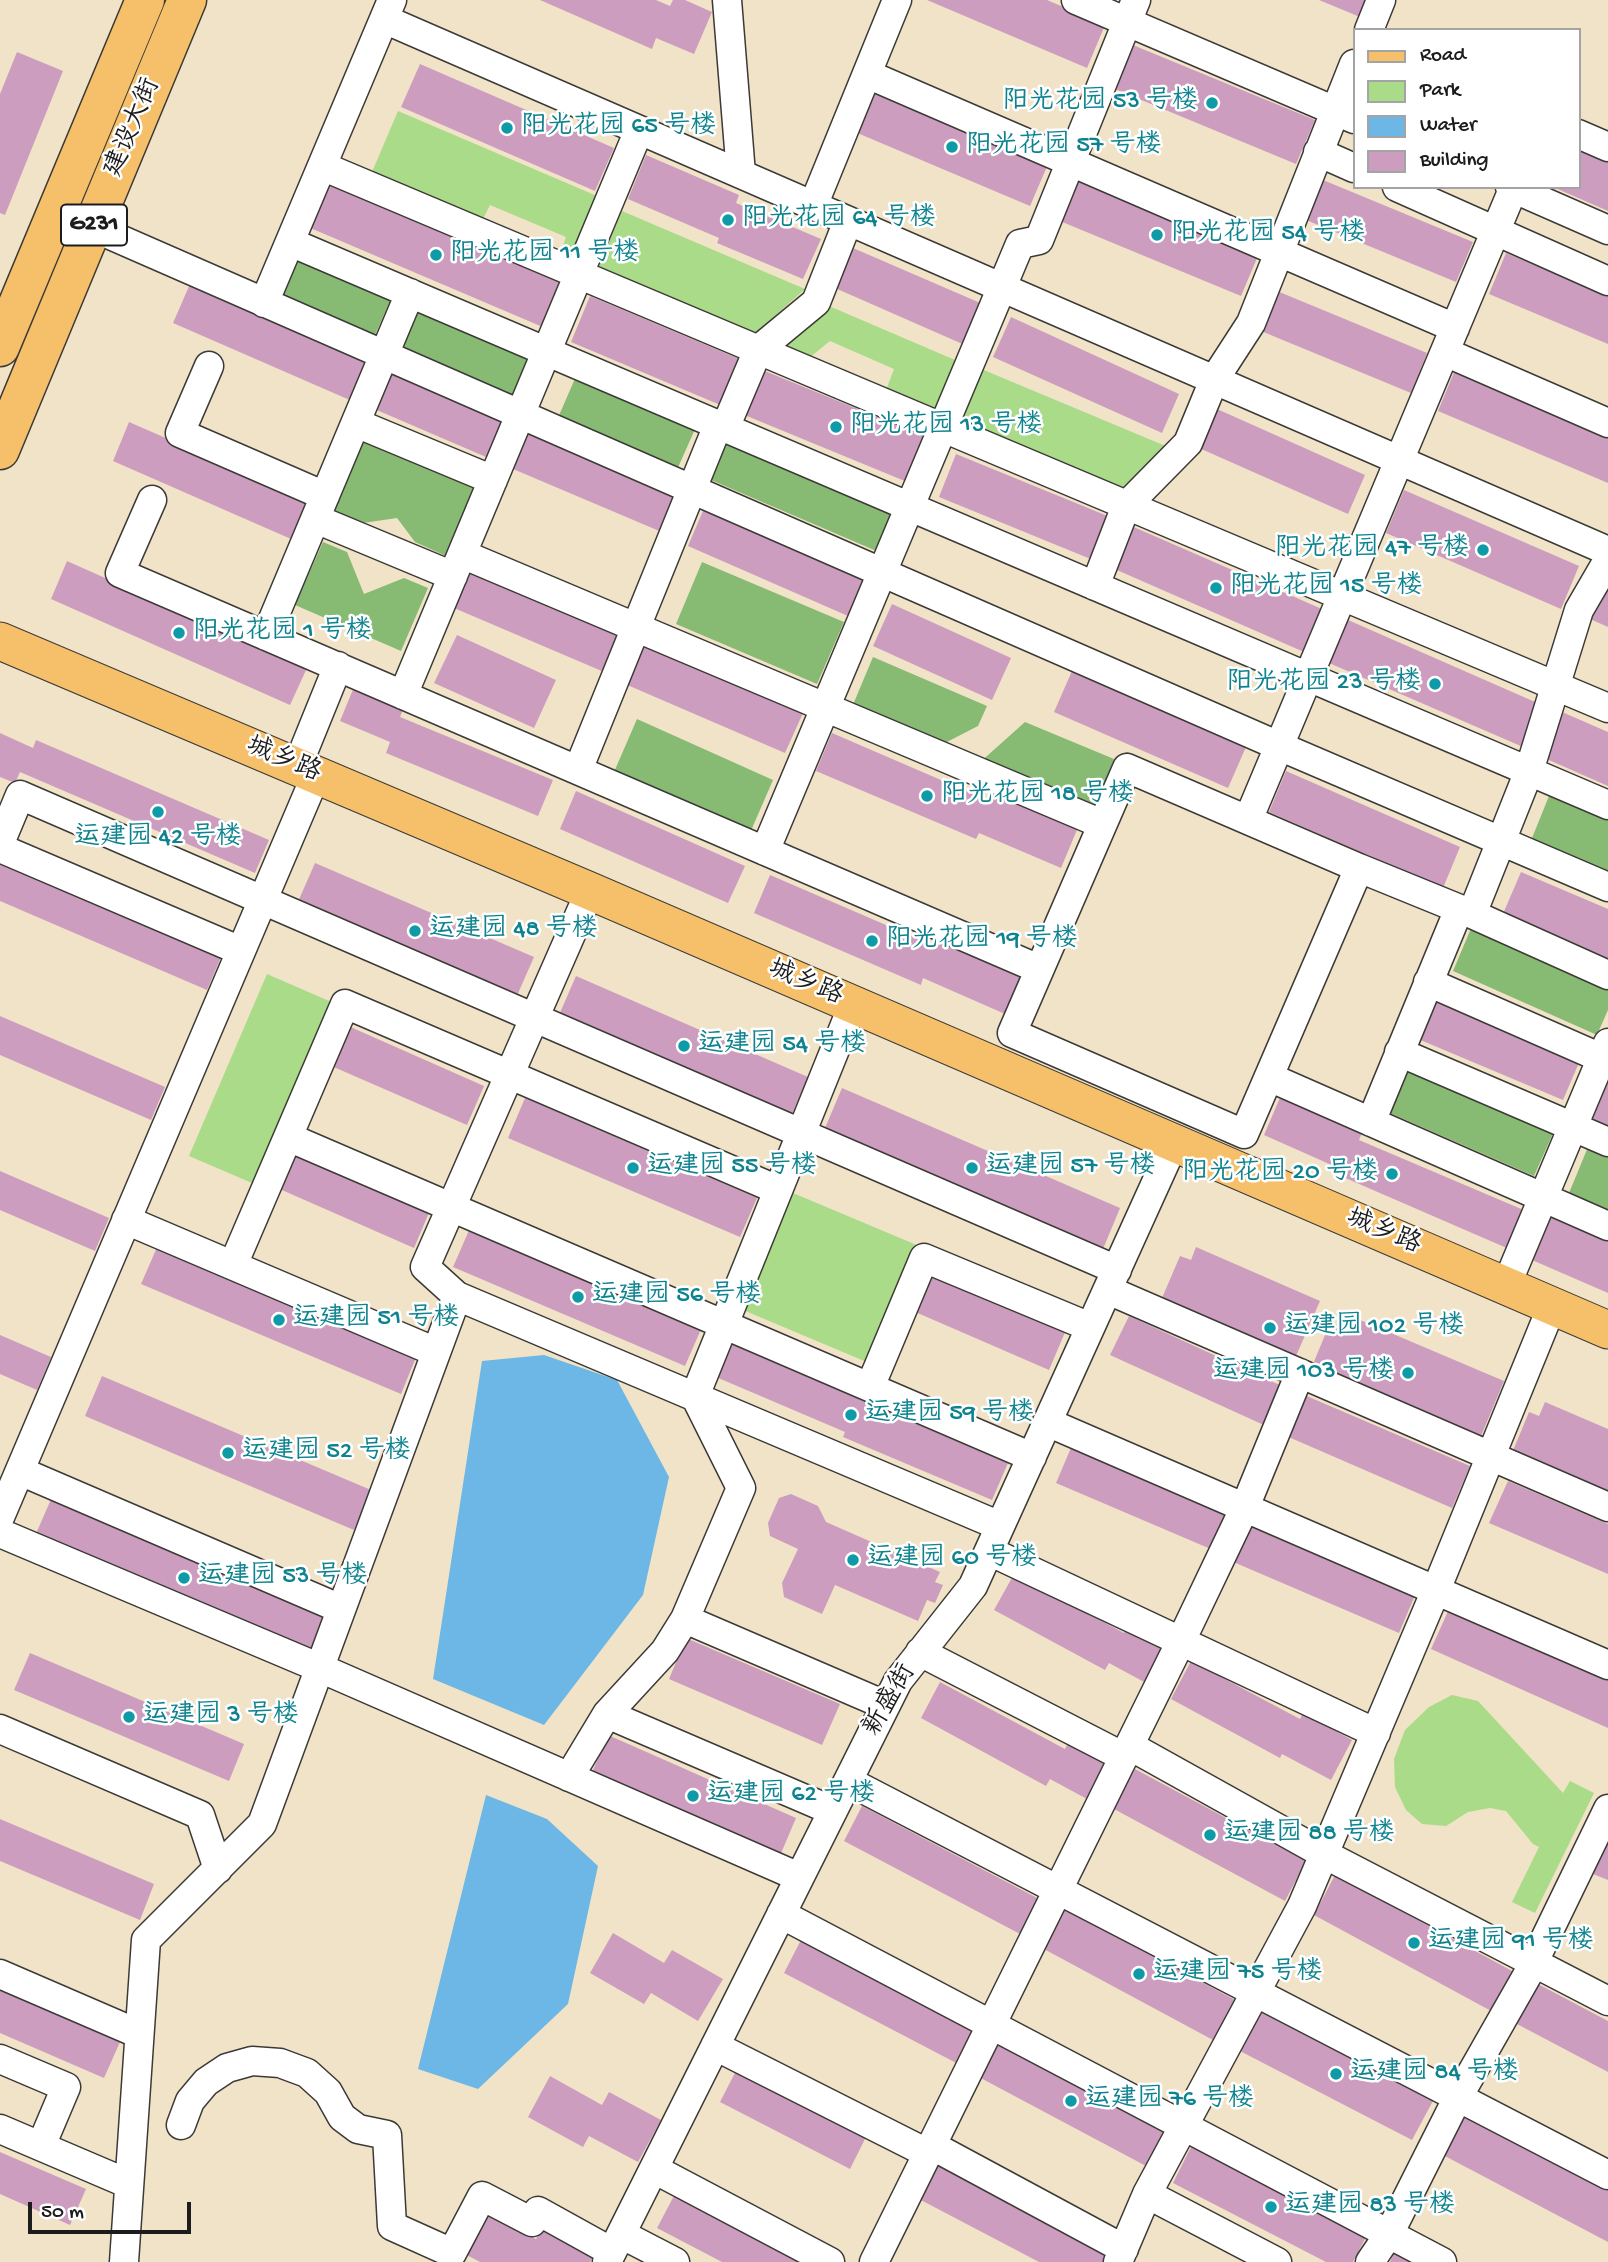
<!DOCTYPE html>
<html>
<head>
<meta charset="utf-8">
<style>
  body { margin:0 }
  #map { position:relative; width:1608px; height:2262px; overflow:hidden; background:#f1e3c7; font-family:"Gochi Hand",sans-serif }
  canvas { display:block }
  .legend { position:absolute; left:1353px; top:28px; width:228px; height:161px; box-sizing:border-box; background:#fff; border:2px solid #a4a4a4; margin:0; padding:9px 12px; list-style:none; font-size:21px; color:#1c1c1c }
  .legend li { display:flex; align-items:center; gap:14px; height:35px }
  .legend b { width:35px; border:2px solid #a4a4a4 }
  .scale { position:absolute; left:28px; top:2202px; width:163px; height:32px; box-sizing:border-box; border:4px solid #1c1c1c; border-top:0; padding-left:9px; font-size:21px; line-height:24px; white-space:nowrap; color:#1c1c1c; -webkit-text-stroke:5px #fff; paint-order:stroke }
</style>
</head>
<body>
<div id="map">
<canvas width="1608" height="2262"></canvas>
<ul class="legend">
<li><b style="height:9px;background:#f6c06b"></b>Road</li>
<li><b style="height:19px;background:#aadb88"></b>Park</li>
<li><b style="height:19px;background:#6cb7e5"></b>Water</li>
<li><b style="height:19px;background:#cd9dbf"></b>Building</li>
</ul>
<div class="scale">50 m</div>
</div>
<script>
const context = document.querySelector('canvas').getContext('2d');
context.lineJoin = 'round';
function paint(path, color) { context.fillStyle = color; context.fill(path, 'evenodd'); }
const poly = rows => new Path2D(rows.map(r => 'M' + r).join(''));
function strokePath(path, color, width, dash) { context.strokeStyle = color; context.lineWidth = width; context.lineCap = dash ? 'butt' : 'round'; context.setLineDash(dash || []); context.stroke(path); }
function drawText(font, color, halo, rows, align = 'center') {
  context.font = font + ' "Gochi Hand","LXGW WenKai TC",sans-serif'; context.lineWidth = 5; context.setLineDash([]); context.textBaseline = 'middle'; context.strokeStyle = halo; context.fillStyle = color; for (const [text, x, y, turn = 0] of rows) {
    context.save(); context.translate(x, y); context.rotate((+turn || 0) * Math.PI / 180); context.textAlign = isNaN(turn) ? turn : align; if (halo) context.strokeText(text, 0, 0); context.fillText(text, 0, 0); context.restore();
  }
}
const green = poly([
  [398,111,604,199,577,262,560,255,566,237,490,205,483,219,372,172],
  [622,211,805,289,750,338,596,273],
  [829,306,962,363,939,416,885,393,894,369,830,341,809,358,782,347],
  [979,368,1168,447,1117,495,954,427],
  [267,974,336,1004,259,1186,189,1156],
  [793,1193,919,1246,869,1363,743,1310],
  [1452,1695,1478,1701,1563,1793,1570,1781,1594,1793,1535,1913,1512,1902,1539,1847,1533,1844,1506,1811,1490,1808,1468,1812,1446,1826,1422,1824,1406,1810,1395,1787,1394,1759,1405,1730,1429,1707]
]);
const forest = poly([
  [297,251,394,292,375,335,278,294],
  [412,301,533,355,513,400,392,347],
  [577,374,696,427,676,472,557,420],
  [729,438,899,511,881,553,711,480],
  [360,440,475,488,446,556,415,542,397,518,363,523,330,509],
  [323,542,347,552,364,594,404,578,428,588,401,651,295,605],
  [702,562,844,622,817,684,676,624],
  [873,657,987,706,978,726,941,745,852,707],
  [637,719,773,780,750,833,614,772],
  [1025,722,1114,759,1092,812,978,764],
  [1551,791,1608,815,1608,876,1530,843],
  [1472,926,1608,986,1608,1010,1597,1035,1453,971],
  [1410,1068,1554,1131,1534,1176,1390,1113],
  [1588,1147,1608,1156,1608,1210,1569,1193]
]);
const water = poly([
  [544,1355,617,1380,669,1477,643,1595,544,1725,433,1679,482,1361],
  [486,1795,547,1819,598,1866,568,2004,478,2089,418,2069]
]);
const building = poly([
  [540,0,656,0,670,6,673,0,685,0,712,12,694,54,656,38,652,49],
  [927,0,1047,0,1105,25,1087,68],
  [1319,0,1367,0,1360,17],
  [1128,43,1315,120,1296,164,1110,87],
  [17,52,63,71,5,215,0,213,0,94],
  [420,64,614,148,595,191,401,107],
  [873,88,1049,162,1030,206,855,132],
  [1578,150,1608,162,1608,211,1553,187,1578,187],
  [646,155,739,195,736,203,821,239,803,279,717,243,719,238,628,199],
  [1073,174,1260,251,1241,296,1055,219],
  [1323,180,1473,242,1456,282,1306,220],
  [327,182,565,283,545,328,308,227],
  [853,248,985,305,967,346,835,288],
  [1506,253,1608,296,1608,344,1489,294],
  [190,284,369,362,352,401,173,323],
  [1277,291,1427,353,1411,393,1261,331],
  [590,296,744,361,725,407,571,342],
  [1011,317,1179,394,1162,433,993,357],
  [389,369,510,421,493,460,372,408],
  [760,369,931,439,912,484,742,414],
  [1455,370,1608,435,1608,483,1438,411],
  [1217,409,1365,475,1348,514,1199,448],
  [129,422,308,500,291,539,113,461],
  [530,429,681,493,664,533,513,469],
  [956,454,1110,517,1093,560,939,497],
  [1404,490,1579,566,1561,609,1386,533],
  [705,506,865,575,848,616,688,546],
  [1129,525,1322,609,1304,652,1110,567],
  [67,561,307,668,290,705,51,599],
  [471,568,621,632,604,672,454,608],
  [1608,578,1608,627,1590,619],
  [892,604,1011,658,992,700,873,646],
  [1348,620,1542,705,1523,747,1329,663],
  [457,635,556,680,534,728,434,683],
  [642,644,803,713,785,753,625,684],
  [1072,671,1246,747,1228,788,1054,712],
  [354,687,404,707,400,717,553,780,538,816,386,753,390,742,340,721],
  [1562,712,1608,732,1608,786,1542,757],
  [0,733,33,748,36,740,269,840,255,873,20,772,15,783,0,777],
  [832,733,992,802,997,790,1079,825,1061,868,979,833,976,839,816,771],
  [1286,771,1460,847,1443,888,1269,812],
  [576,791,745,866,728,903,560,829],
  [0,862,221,957,207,990,0,901],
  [315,863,534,957,516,998,297,904],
  [1521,872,1608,909,1608,961,1502,916],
  [770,875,937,947,942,935,1023,971,1005,1014,923,978,921,985,754,913],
  [576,976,808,1077,791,1116,559,1015],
  [1436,997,1581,1058,1563,1100,1418,1039],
  [0,1016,165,1087,151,1120,0,1055],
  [346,1025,484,1086,467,1125,329,1065],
  [1608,1079,1608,1129,1590,1120],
  [842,1088,1120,1208,1103,1249,825,1128],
  [1282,1093,1364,1128,1359,1140,1526,1211,1509,1249,1343,1177,1345,1171,1264,1135],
  [525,1098,757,1198,740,1237,508,1138],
  [293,1148,431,1208,414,1248,275,1187],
  [0,1171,109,1218,95,1251,0,1210],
  [1552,1215,1608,1239,1608,1293,1532,1260],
  [470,1228,702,1327,685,1366,453,1267],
  [158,1245,417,1355,401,1394,141,1284],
  [1196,1247,1320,1301,1296,1356,1162,1298,1180,1256,1191,1260],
  [930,1271,1066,1330,1049,1370,913,1311],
  [1346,1314,1504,1381,1481,1436,1313,1364,1330,1323,1341,1327],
  [1129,1316,1284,1387,1266,1426,1110,1355],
  [0,1335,51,1357,37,1390,0,1374],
  [732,1339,860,1394,858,1399,1008,1463,992,1500,843,1437,845,1432,716,1377],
  [102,1376,371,1490,354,1530,85,1416],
  [1302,1394,1470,1466,1452,1508,1284,1435],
  [1545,1402,1608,1429,1608,1493,1512,1453,1529,1412,1539,1416],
  [1073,1443,1230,1510,1213,1550,1056,1483],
  [1508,1481,1608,1524,1608,1574,1489,1523],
  [791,1494,818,1506,826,1522,940,1572,935,1582,943,1585,935,1603,927,1600,918,1621,835,1585,822,1614,784,1597,782,1583,798,1549,770,1536,768,1523,779,1498],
  [52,1497,333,1619,316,1658,35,1536],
  [1248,1520,1416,1593,1399,1633,1231,1561],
  [1014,1574,1124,1633,1129,1624,1167,1644,1146,1683,1109,1663,1105,1670,994,1610],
  [1449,1609,1608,1680,1608,1728,1431,1649],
  [686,1638,840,1704,822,1745,669,1679],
  [30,1653,244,1744,229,1781,14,1690],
  [1191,1661,1300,1719,1303,1713,1352,1740,1331,1780,1282,1754,1280,1758,1171,1699],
  [940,1682,1065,1749,1070,1739,1108,1759,1087,1799,1050,1779,1046,1786,921,1718],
  [608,1735,796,1818,779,1858,591,1775],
  [1135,1769,1306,1861,1285,1901,1114,1809],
  [862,1806,1041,1900,1022,1935,844,1841],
  [0,1819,154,1884,140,1920,0,1861],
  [1608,1839,1608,1880,1593,1874],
  [1335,1875,1514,1972,1493,2012,1314,1915],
  [1064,1908,1235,2000,1213,2040,1042,1948],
  [613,1933,664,1963,672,1950,723,1979,698,2021,651,1993,644,2004,590,1973],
  [802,1938,980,2031,962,2066,784,1973],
  [1538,1984,1608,2021,1608,2072,1517,2024],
  [0,1989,120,2042,104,2078,0,2033],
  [1259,2008,1434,2099,1412,2140,1238,2050],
  [996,2035,1167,2127,1146,2166,975,2075],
  [738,2067,868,2133,850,2169,720,2102],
  [550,2076,602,2105,609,2092,661,2120,638,2162,589,2136,583,2147,528,2117],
  [1465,2113,1608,2189,1608,2242,1443,2155],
  [1194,2141,1369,2231,1353,2262,1326,2262,1173,2183],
  [0,2152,86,2189,70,2225,0,2194],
  [935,2163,1109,2253,1104,2262,1039,2262,917,2198],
  [676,2192,809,2262,722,2262,657,2228],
  [484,2211,536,2239,543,2226,595,2254,590,2262,480,2262,461,2252],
  [1395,2251,1416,2262,1390,2262]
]);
const minor = poly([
  [727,0,741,174],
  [1076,0,1354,119],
  [384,19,1608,551],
  [1369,30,1381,0],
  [867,74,1455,328],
  [1578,134,1608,147],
  [1318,152,1354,168],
  [322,166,1608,708],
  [1397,187,1608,281],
  [1510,187,1608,230],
  [813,206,897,0],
  [92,227,1279,746,1608,887],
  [290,242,1608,805],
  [264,303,392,0],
  [1445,352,1608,423],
  [209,366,180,433,325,496],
  [356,423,493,480],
  [725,428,758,350,816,302,848,221],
  [152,500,120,573,1039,969],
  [316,519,453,576],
  [462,554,1102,824],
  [1095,586,1126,506,1188,443,1214,380,1251,323,1354,64],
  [266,636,410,293],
  [403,695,639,130],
  [297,767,338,666],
  [1127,768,1359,868,1244,1134,1012,1033,1127,768],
  [578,770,718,425],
  [1248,820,1514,187],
  [0,843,20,795,1117,1270],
  [0,848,241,951],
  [765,851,1020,244,1039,240,1136,0],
  [1359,868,1472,914,1529,771,1579,610,1608,560],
  [1472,914,1608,975],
  [1428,982,1608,1061],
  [1399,1052,1608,1142],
  [1269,1077,1608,1226],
  [1371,1122,1459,909],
  [288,1137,1032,1457],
  [126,1220,436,1352],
  [233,1265,345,1004,778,1190],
  [1506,1286,1608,1043],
  [1108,1290,1608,1507],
  [457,1296,1000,1526],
  [870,1387,924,1258,1090,1327],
  [1047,1422,1608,1665],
  [20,1471,341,1609],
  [0,1517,316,775],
  [0,1533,320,1668,799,1877],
  [989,1551,1376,1733],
  [685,1619,885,1705],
  [920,1652,1124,1757],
  [607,1714,833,1811],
  [0,1729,200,1815,218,1869],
  [1130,1746,1324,1854,1608,2001],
  [569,1777,607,1714,665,1651,685,1619,741,1488,695,1396,853,1005],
  [848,1781,1608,2175],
  [781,1914,1442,2262],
  [0,1974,139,2034],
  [715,2046,927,2153],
  [0,2059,66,2087,41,2146],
  [181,2125,190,2101,206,2082,227,2068,252,2061,280,2063,307,2073,328,2092,342,2117,358,2129,387,2135,392,2226,452,2253,482,2196,532,2222,538,2211,612,2252],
  [0,2129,129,2184],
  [931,2145,1124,2249],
  [654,2169,830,2262],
  [1147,2194,1277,2262],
  [621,2234,675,2262],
  [124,2262,146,1940,262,1824,457,1296,425,1267,590,891],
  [607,2262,898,1681,973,1586,1174,1143],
  [874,2262,1181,1641,1245,1507,1300,1373],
  [1118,2262,1147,2194,1302,1906,1436,1590,1552,1306],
  [1370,2262,1389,2234,1458,2097,1528,1974,1608,1809]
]);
const major = poly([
  [0,641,590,891,1608,1330]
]);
const highway = poly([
  [0,347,145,0],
  [0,450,187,0]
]);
const markers = [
  [1212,103,7,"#0f9aa8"],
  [507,128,7,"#0f9aa8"],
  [952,147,7,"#0f9aa8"],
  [728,220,7,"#0f9aa8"],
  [1157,235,7,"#0f9aa8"],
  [436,255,7,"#0f9aa8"],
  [836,427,7,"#0f9aa8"],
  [1483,550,7,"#0f9aa8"],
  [1216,588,7,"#0f9aa8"],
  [179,633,7,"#0f9aa8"],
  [1435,684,7,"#0f9aa8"],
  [927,796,7,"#0f9aa8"],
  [158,812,7,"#0f9aa8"],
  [415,931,7,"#0f9aa8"],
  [872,941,7,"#0f9aa8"],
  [684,1046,7,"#0f9aa8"],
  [633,1168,7,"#0f9aa8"],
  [972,1168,7,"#0f9aa8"],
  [1392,1174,7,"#0f9aa8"],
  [578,1297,7,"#0f9aa8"],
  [279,1320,7,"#0f9aa8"],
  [1270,1328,7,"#0f9aa8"],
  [1408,1373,7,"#0f9aa8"],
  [851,1415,7,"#0f9aa8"],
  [228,1453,7,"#0f9aa8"],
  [853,1560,7,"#0f9aa8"],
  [184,1578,7,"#0f9aa8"],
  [129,1717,7,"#0f9aa8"],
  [693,1796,7,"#0f9aa8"],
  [1210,1835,7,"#0f9aa8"],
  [1414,1943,7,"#0f9aa8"],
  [1139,1974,7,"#0f9aa8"],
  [1336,2074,7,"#0f9aa8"],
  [1071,2101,7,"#0f9aa8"],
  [1271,2207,7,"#0f9aa8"]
];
const shields = [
  [94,225,66]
];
const shieldNames = [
  ["G231",94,225]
];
const cultureNames = [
  ["阳光花园 53 号楼",1198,103,"right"],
  ["阳光花园 65 号楼",521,128],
  ["阳光花园 57 号楼",966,147],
  ["阳光花园 64 号楼",742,220],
  ["阳光花园 54 号楼",1171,235],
  ["阳光花园 11 号楼",450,255],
  ["阳光花园 13 号楼",850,427],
  ["阳光花园 47 号楼",1469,550,"right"],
  ["阳光花园 15 号楼",1230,588],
  ["阳光花园 1 号楼",193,633],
  ["阳光花园 23 号楼",1421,684,"right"],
  ["阳光花园 18 号楼",941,796],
  ["运建园 42 号楼",158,839,"center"],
  ["运建园 48 号楼",429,931],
  ["阳光花园 19 号楼",886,941],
  ["运建园 54 号楼",698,1046],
  ["运建园 55 号楼",647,1168],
  ["运建园 57 号楼",986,1168],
  ["阳光花园 20 号楼",1378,1174,"right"],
  ["运建园 56 号楼",592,1297],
  ["运建园 51 号楼",293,1320],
  ["运建园 102 号楼",1284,1328],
  ["运建园 103 号楼",1394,1373,"right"],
  ["运建园 59 号楼",865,1415],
  ["运建园 52 号楼",242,1453],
  ["运建园 60 号楼",867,1560],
  ["运建园 53 号楼",198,1578],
  ["运建园 3 号楼",143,1717],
  ["运建园 62 号楼",707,1796],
  ["运建园 88 号楼",1224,1835],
  ["运建园 91 号楼",1428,1943],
  ["运建园 75 号楼",1153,1974],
  ["运建园 84 号楼",1350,2074],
  ["运建园 76 号楼",1085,2101],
  ["运建园 83 号楼",1285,2207]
];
const streetNames = [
  ["建设大街",134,128,-67],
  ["城乡路",283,761,23],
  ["城乡路",805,984,23],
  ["城乡路",1383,1233,23],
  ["新盛街",891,1701,-60]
];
paint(green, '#aadb88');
paint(forest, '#87bb74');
paint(water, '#6cb7e5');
paint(building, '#cd9dbf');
strokePath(minor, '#3c3a36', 31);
strokePath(major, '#3c3a36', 39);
strokePath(highway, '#3c3a36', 41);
strokePath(minor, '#fff', 28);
strokePath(major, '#f6c06b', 37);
strokePath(highway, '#f6c06b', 38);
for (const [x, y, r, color] of markers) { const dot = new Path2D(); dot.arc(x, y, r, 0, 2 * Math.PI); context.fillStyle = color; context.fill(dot); strokePath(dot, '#fff', 2.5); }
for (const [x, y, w] of shields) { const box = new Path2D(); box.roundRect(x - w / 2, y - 20.5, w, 41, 5); context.fillStyle = '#fff'; context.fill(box); strokePath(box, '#1c1c1c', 2); }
drawText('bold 24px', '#1c1c1c', null, shieldNames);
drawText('26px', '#0d838f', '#fff', cultureNames, 'left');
drawText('26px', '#1c1c1c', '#fff', streetNames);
</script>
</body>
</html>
